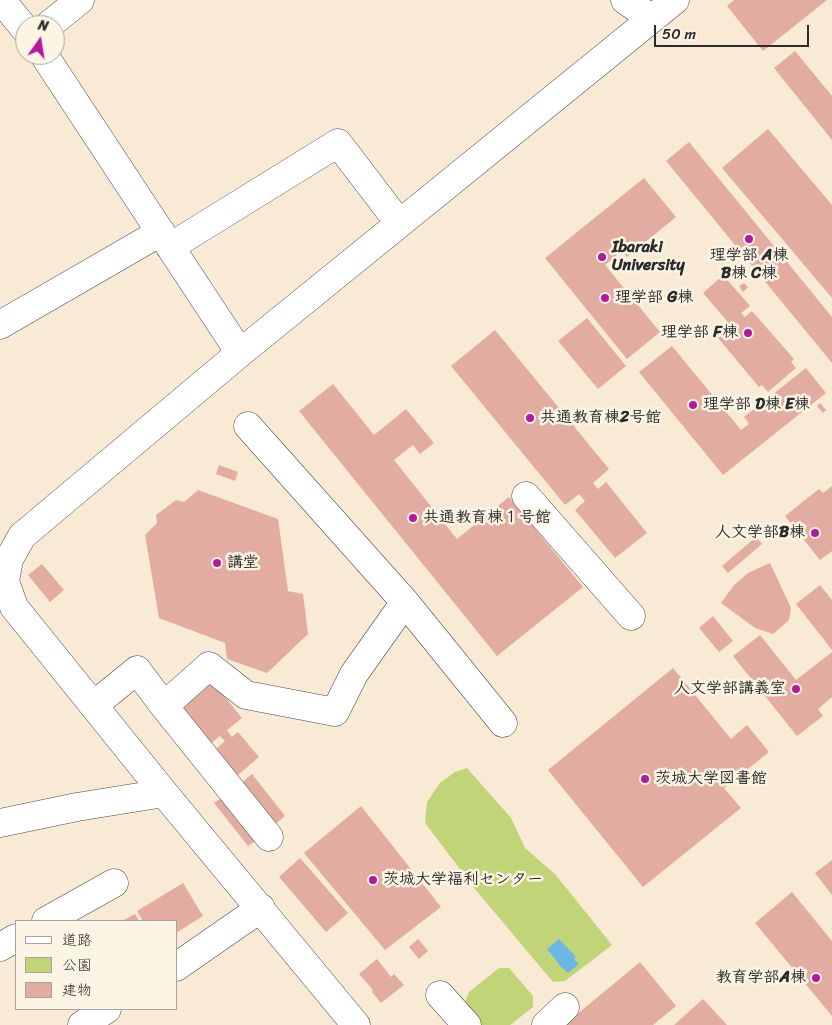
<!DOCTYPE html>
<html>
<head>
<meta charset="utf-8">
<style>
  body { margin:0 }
  #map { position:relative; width:832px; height:1025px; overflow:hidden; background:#f8ead4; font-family:Sriracha,"Klee One",sans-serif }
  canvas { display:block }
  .legend { position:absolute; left:15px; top:920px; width:162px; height:90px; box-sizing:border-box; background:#fcf5e5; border:1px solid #a8a49b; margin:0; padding:6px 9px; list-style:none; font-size:15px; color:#2b2b2b }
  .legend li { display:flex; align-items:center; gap:10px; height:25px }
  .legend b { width:25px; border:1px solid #a8a49b }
  .north { position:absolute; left:15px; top:15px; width:50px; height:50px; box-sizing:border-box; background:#fcf5e5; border:1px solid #a8a49b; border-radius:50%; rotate:13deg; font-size:14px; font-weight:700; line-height:20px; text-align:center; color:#2b2b2b }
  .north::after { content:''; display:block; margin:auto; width:18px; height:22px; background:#b5179e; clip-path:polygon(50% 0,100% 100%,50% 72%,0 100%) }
  .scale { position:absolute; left:654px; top:25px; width:155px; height:22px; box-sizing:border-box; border:2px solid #2b2b2b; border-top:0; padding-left:6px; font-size:15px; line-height:18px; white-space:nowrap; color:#2b2b2b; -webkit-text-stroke:4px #fcf5e5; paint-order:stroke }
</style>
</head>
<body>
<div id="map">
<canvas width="832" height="1025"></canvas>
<ul class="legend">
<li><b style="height:6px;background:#fff"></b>道路</li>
<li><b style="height:14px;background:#c1d478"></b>公園</li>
<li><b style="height:14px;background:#e3aca1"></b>建物</li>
</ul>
<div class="north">N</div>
<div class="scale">50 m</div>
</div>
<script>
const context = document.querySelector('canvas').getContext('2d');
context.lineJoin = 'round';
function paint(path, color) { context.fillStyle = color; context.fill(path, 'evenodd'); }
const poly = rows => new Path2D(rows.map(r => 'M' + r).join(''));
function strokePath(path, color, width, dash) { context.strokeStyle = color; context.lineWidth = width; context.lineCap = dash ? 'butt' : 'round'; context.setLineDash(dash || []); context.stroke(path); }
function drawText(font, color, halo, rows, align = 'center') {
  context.font = font + ' Sriracha,"Klee One",sans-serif'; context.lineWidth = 5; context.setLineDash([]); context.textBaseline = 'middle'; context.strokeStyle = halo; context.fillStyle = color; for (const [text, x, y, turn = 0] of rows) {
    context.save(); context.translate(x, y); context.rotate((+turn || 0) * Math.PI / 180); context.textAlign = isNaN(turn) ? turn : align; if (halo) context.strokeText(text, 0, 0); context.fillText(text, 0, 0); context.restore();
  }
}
const green = poly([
  [467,768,511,818,525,848,555,874,612,945,565,981,553,982,475,889,425,823,427,802,440,783,455,772],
  [499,968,509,968,533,996,533,1007,510,1025,479,1025,464,1005,469,992]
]);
const water = poly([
  [559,939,576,957,574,959,579,964,568,973,562,968,547,949]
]);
const building = poly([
  [734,0,827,0,763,51,727,6],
  [795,51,832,96,832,140,774,68],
  [768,129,832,205,832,298,722,168],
  [689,142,832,317,832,363,666,161],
  [644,178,676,217,627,257,622,251,605,265,660,332,627,359,545,258],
  [723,275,750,306,741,313,745,317,752,311,794,359,791,362,796,368,768,392,762,385,759,387,718,338,732,327,703,293],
  [744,283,748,287,743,292,739,286],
  [587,318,626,366,598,389,558,341],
  [495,330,609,469,593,483,598,489,606,482,647,533,615,558,575,510,585,501,579,494,565,505,451,366],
  [672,346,741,430,749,424,744,417,806,368,826,393,723,475,639,372],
  [333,384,374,435,406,409,434,443,420,454,413,445,394,460,457,539,509,497,583,587,497,656,299,411],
  [820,403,826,410,823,413,817,406],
  [219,465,238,472,235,481,216,474],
  [832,486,832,551,820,560,785,516,819,489,823,493],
  [198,490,278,519,288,591,303,594,308,634,267,673,227,659,225,643,159,618,145,535,157,523,156,515,176,500,184,502],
  [756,537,762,544,728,573,722,566],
  [770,563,791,608,789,620,773,634,755,628,721,603,734,585,748,573],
  [42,564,64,590,50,602,28,575],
  [820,585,832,600,832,650,796,604],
  [713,616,733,641,719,652,699,628],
  [760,635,796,680,832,652,832,697,818,709,823,716,797,736,733,656],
  [673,668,731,739,747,725,769,752,724,788,741,808,643,887,548,770],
  [212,681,242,718,227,730,232,737,238,732,259,757,237,776,216,749,225,741,220,736,210,744,180,708],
  [252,774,285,816,273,826,240,784],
  [223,797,257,840,248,846,214,803],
  [361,806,441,907,385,950,304,853],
  [300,858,348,913,326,932,279,877],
  [832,860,832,895,815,873],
  [183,883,203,916,176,933,176,921,143,921,137,911],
  [792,892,832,941,832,1016,755,923],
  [135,914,139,921,122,921],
  [418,939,428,951,419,959,409,947],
  [377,959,391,977,394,974,404,985,381,1003,372,992,373,990,359,974],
  [640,962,676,1006,653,1025,564,1025],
  [703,999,727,1025,674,1025]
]);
const minor = poly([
  [1,0,25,29],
  [625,0,651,18],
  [49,25,80,0],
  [44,55,240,353],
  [170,247,338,143,399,223],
  [0,325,161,232],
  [248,426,405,602,503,723],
  [526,496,631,616],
  [94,705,137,670,164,706],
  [0,823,77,807,164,793],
  [269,837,164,706,209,666,246,695,335,712,354,674,405,602],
  [46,921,114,883],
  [0,947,16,938],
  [176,967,261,908],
  [440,995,467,1025],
  [82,1025,107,1009],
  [356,1025,164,793,14,607,5,581,9,559,22,536,240,353,675,0],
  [546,1025,565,1007]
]);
const markers = [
  [749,239,5,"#b5179e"],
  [602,257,5,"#b5179e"],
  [605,298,5,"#b5179e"],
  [748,333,5,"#b5179e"],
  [693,405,5,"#b5179e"],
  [530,418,5,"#b5179e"],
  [413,518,5,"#b5179e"],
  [815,533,5,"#b5179e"],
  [217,563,5,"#b5179e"],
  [796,689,5,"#b5179e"],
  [645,779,5,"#b5179e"],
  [373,880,5,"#b5179e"],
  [816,978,5,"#b5179e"]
];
const poiNames = [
  ["Ibaraki",612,248],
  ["University",612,266],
  ["理学部 A棟",749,256,"center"],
  ["B棟 C棟",749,274,"center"],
  ["理学部 G棟",615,298],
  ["理学部 F棟",738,333,"right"],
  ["理学部 D棟 E棟",703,405],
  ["共通教育棟2号館",540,418],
  ["共通教育棟１号館",423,518],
  ["人文学部B棟",805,533,"right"],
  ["講堂",227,563],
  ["人文学部講義室",786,689,"right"],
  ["茨城大学図書館",655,779],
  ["茨城大学福利センター",383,880],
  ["教育学部A棟",806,978,"right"]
];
paint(green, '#c1d478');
paint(water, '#6cb7e5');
paint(building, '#e3aca1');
strokePath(minor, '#4a4844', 29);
strokePath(minor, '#fff', 28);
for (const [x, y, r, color] of markers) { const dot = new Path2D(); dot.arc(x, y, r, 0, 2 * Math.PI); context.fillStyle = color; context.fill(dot); strokePath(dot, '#fcf5e5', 2); }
drawText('bold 16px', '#2b2b2b', '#fcf5e5', poiNames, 'left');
</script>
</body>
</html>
